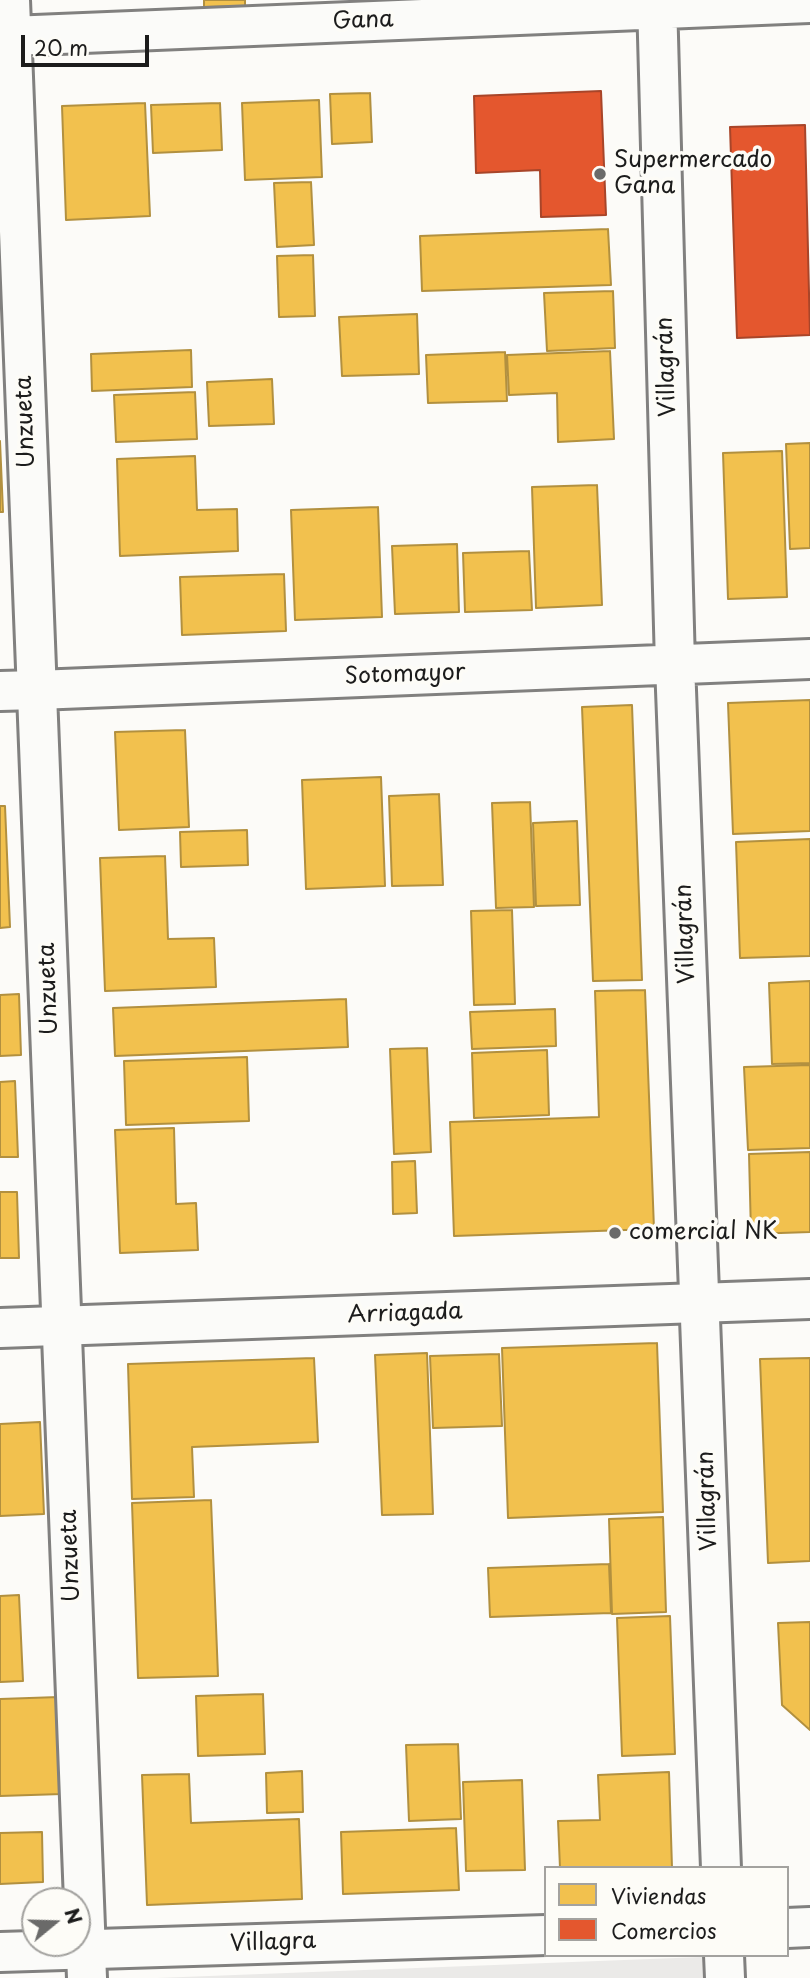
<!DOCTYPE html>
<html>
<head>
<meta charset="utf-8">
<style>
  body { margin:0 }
  #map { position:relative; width:810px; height:1978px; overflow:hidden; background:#fcfbf8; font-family:"Playpen Sans",sans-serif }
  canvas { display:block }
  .legend { position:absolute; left:544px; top:1866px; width:245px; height:91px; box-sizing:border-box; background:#fdfcf7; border:2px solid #a3a29f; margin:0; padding:9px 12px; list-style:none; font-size:21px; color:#1c1c1c }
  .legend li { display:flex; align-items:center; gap:14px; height:35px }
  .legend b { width:35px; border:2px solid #a3a29f }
  .north { position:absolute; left:21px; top:1887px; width:70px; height:70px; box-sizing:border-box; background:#fdfcf7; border:2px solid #a3a29f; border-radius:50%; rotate:71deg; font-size:19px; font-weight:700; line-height:28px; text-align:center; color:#1c1c1c }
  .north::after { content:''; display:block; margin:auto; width:24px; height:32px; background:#6a6a69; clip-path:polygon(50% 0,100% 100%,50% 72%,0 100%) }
  .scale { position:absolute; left:21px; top:35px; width:128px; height:32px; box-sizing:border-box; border:4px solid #1c1c1c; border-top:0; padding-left:9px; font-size:21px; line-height:24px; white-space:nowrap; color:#1c1c1c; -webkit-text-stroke:5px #fdfcf7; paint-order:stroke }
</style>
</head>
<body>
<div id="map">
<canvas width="810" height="1978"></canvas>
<ul class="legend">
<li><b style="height:19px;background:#f2c14e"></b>Viviendas</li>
<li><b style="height:19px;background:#e4572e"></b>Comercios</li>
</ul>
<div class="north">N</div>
<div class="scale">20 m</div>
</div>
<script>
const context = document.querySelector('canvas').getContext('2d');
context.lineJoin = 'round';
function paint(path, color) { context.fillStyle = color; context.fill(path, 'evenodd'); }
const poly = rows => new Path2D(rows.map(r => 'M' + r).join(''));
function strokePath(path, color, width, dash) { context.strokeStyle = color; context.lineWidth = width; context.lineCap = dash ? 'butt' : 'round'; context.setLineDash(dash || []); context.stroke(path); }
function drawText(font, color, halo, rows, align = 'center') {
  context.font = font + ' "Playpen Sans",sans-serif'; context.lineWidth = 7; context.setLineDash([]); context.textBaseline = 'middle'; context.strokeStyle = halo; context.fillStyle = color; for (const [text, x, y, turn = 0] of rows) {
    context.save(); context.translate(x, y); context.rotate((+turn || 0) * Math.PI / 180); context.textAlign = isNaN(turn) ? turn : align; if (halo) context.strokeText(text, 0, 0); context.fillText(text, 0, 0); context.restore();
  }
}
const built = poly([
  [702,1957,703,1978,157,1978]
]);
const homes = poly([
  [204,0,245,0,245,6,204,7,204,0],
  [370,93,372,142,332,144,330,94,370,93],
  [319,100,322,177,245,180,242,103,319,100],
  [145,103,150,216,66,220,62,106,145,103],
  [220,103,222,150,153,153,151,105,220,103],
  [311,182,314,245,277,247,274,183,311,182],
  [608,229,611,285,422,291,420,236,608,229],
  [313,255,315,316,279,317,277,256,313,255],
  [613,291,615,348,547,351,544,293,613,291],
  [417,314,419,374,342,376,339,317,417,314],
  [191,350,192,387,92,391,91,354,191,350],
  [610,351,614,439,558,442,557,393,509,395,507,355,610,351],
  [505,352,507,401,428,403,426,355,505,352],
  [272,379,274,424,209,426,207,382,272,379],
  [195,392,197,439,116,442,114,395,195,392],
  [0,441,3,512,0,512,0,441],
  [810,443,810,548,790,549,786,444,810,443],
  [782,451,787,597,728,599,723,453,782,451],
  [195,456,197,510,237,509,238,551,120,556,117,459,195,456],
  [597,485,602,605,536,608,532,487,597,485],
  [378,507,382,617,295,620,291,510,378,507],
  [457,544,459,612,395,614,392,546,457,544],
  [529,551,532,610,465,612,463,553,529,551],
  [284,574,286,631,182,635,180,577,284,574],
  [810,700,810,831,733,834,728,703,810,700],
  [632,705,642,980,593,981,582,707,632,705],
  [185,730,189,827,119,830,115,732,185,730],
  [381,777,385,886,306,889,302,780,381,777],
  [439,794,443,885,392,886,389,796,439,794],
  [530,802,534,907,496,908,492,803,530,802],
  [0,806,5,806,10,927,0,928,0,806],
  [577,821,580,905,536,906,533,823,577,821],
  [247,830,248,865,181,867,180,832,247,830],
  [810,839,810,956,740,958,736,842,810,839],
  [165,856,168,939,214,938,216,987,105,991,100,858,165,856],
  [512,910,515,1004,474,1005,471,911,512,910],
  [810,981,810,1063,772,1064,769,983,810,981],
  [645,990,654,1229,454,1236,450,1122,599,1117,595,991,645,990],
  [19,994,21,1055,0,1056,0,995,19,994],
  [346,999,348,1047,115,1056,113,1008,346,999],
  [555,1009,556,1046,472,1049,470,1012,555,1009],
  [427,1048,431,1152,394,1154,390,1049,427,1048],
  [547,1050,549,1115,474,1118,472,1053,547,1050],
  [247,1057,249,1121,126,1125,124,1061,247,1057],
  [810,1065,810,1148,748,1150,744,1067,810,1065],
  [15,1081,18,1157,0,1157,0,1082,15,1081],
  [174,1128,176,1204,196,1203,198,1250,120,1253,115,1130,174,1128],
  [810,1152,810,1232,751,1234,749,1154,810,1152],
  [415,1161,417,1213,393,1214,392,1162,415,1161],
  [0,1192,17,1192,19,1258,0,1258,0,1192],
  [657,1343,663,1512,508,1518,502,1348,657,1343],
  [427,1353,433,1514,382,1515,375,1355,427,1353],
  [499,1354,502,1426,433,1428,430,1356,499,1354],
  [314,1358,318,1442,192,1447,194,1497,132,1499,128,1364,314,1358],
  [810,1358,810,1561,768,1563,760,1359,810,1358],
  [40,1422,44,1514,0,1516,0,1424,40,1422],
  [211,1500,218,1676,138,1678,132,1503,211,1500],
  [663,1517,666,1612,612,1614,609,1519,663,1517],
  [609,1564,611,1613,490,1617,488,1568,609,1564],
  [19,1595,23,1681,0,1682,0,1596,19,1595],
  [670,1616,675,1754,622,1756,617,1618,670,1616],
  [810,1622,810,1730,782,1705,778,1623,810,1622],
  [263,1694,265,1754,198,1756,196,1696,263,1694],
  [59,1697,62,1794,0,1796,0,1699,59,1697],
  [458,1744,461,1819,409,1821,406,1745,458,1744],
  [302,1771,303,1812,267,1813,266,1773,302,1771],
  [669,1772,672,1868,560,1868,558,1821,600,1820,598,1775,669,1772],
  [189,1774,191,1823,299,1819,302,1899,147,1905,142,1775,189,1774],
  [522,1780,525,1870,466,1871,463,1782,522,1780],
  [456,1828,459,1890,343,1894,341,1832,456,1828],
  [42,1832,43,1882,0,1884,0,1833,42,1832]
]);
const shops = poly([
  [601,91,606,215,541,217,540,170,476,173,474,96,601,91],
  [805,125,810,335,737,338,730,127,805,125]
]);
const street = poly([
  [0,691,37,690],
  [0,1328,810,1299],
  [787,1928,810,1927],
  [0,1952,546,1935]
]);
const secondary = poly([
  [10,0,87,1978],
  [657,0,675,664,721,1868],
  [11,36,810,3],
  [37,690,810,659],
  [724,1955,725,1978]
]);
const markers = [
  [600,174,7,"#6a6a69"],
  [615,1233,7,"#6a6a69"]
];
const streetNames = [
  ["Gana",363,21,-2],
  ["Villagrán",667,367,-92],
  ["Unzueta",26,422,-92],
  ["Sotomayor",405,675,-2],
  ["Villagrán",686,934,-92],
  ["Unzueta",49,989,-92],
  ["Arriagada",405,1314,-2],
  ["Villagrán",708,1501,-92],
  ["Unzueta",71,1556,-92],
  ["Villagra",273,1943,-2]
];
const poiNames = [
  ["Supermercado",614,161],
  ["Gana",614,187],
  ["comercial NK",629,1233]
];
paint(built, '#ebeae8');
paint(homes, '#f2c14e');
strokePath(homes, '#b2903f', 2);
paint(shops, '#e4572e');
strokePath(shops, '#a84529', 2);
strokePath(street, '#81807f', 44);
strokePath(secondary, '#81807f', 44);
strokePath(street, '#fbfbf9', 38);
strokePath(secondary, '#fbfbf9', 38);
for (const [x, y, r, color] of markers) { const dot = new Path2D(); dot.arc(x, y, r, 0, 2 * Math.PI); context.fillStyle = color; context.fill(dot); strokePath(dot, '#fdfcf7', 2.5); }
drawText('23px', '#1c1c1c', '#fdfcf7', streetNames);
drawText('23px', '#1c1c1c', '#fdfcf7', poiNames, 'left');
</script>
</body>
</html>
